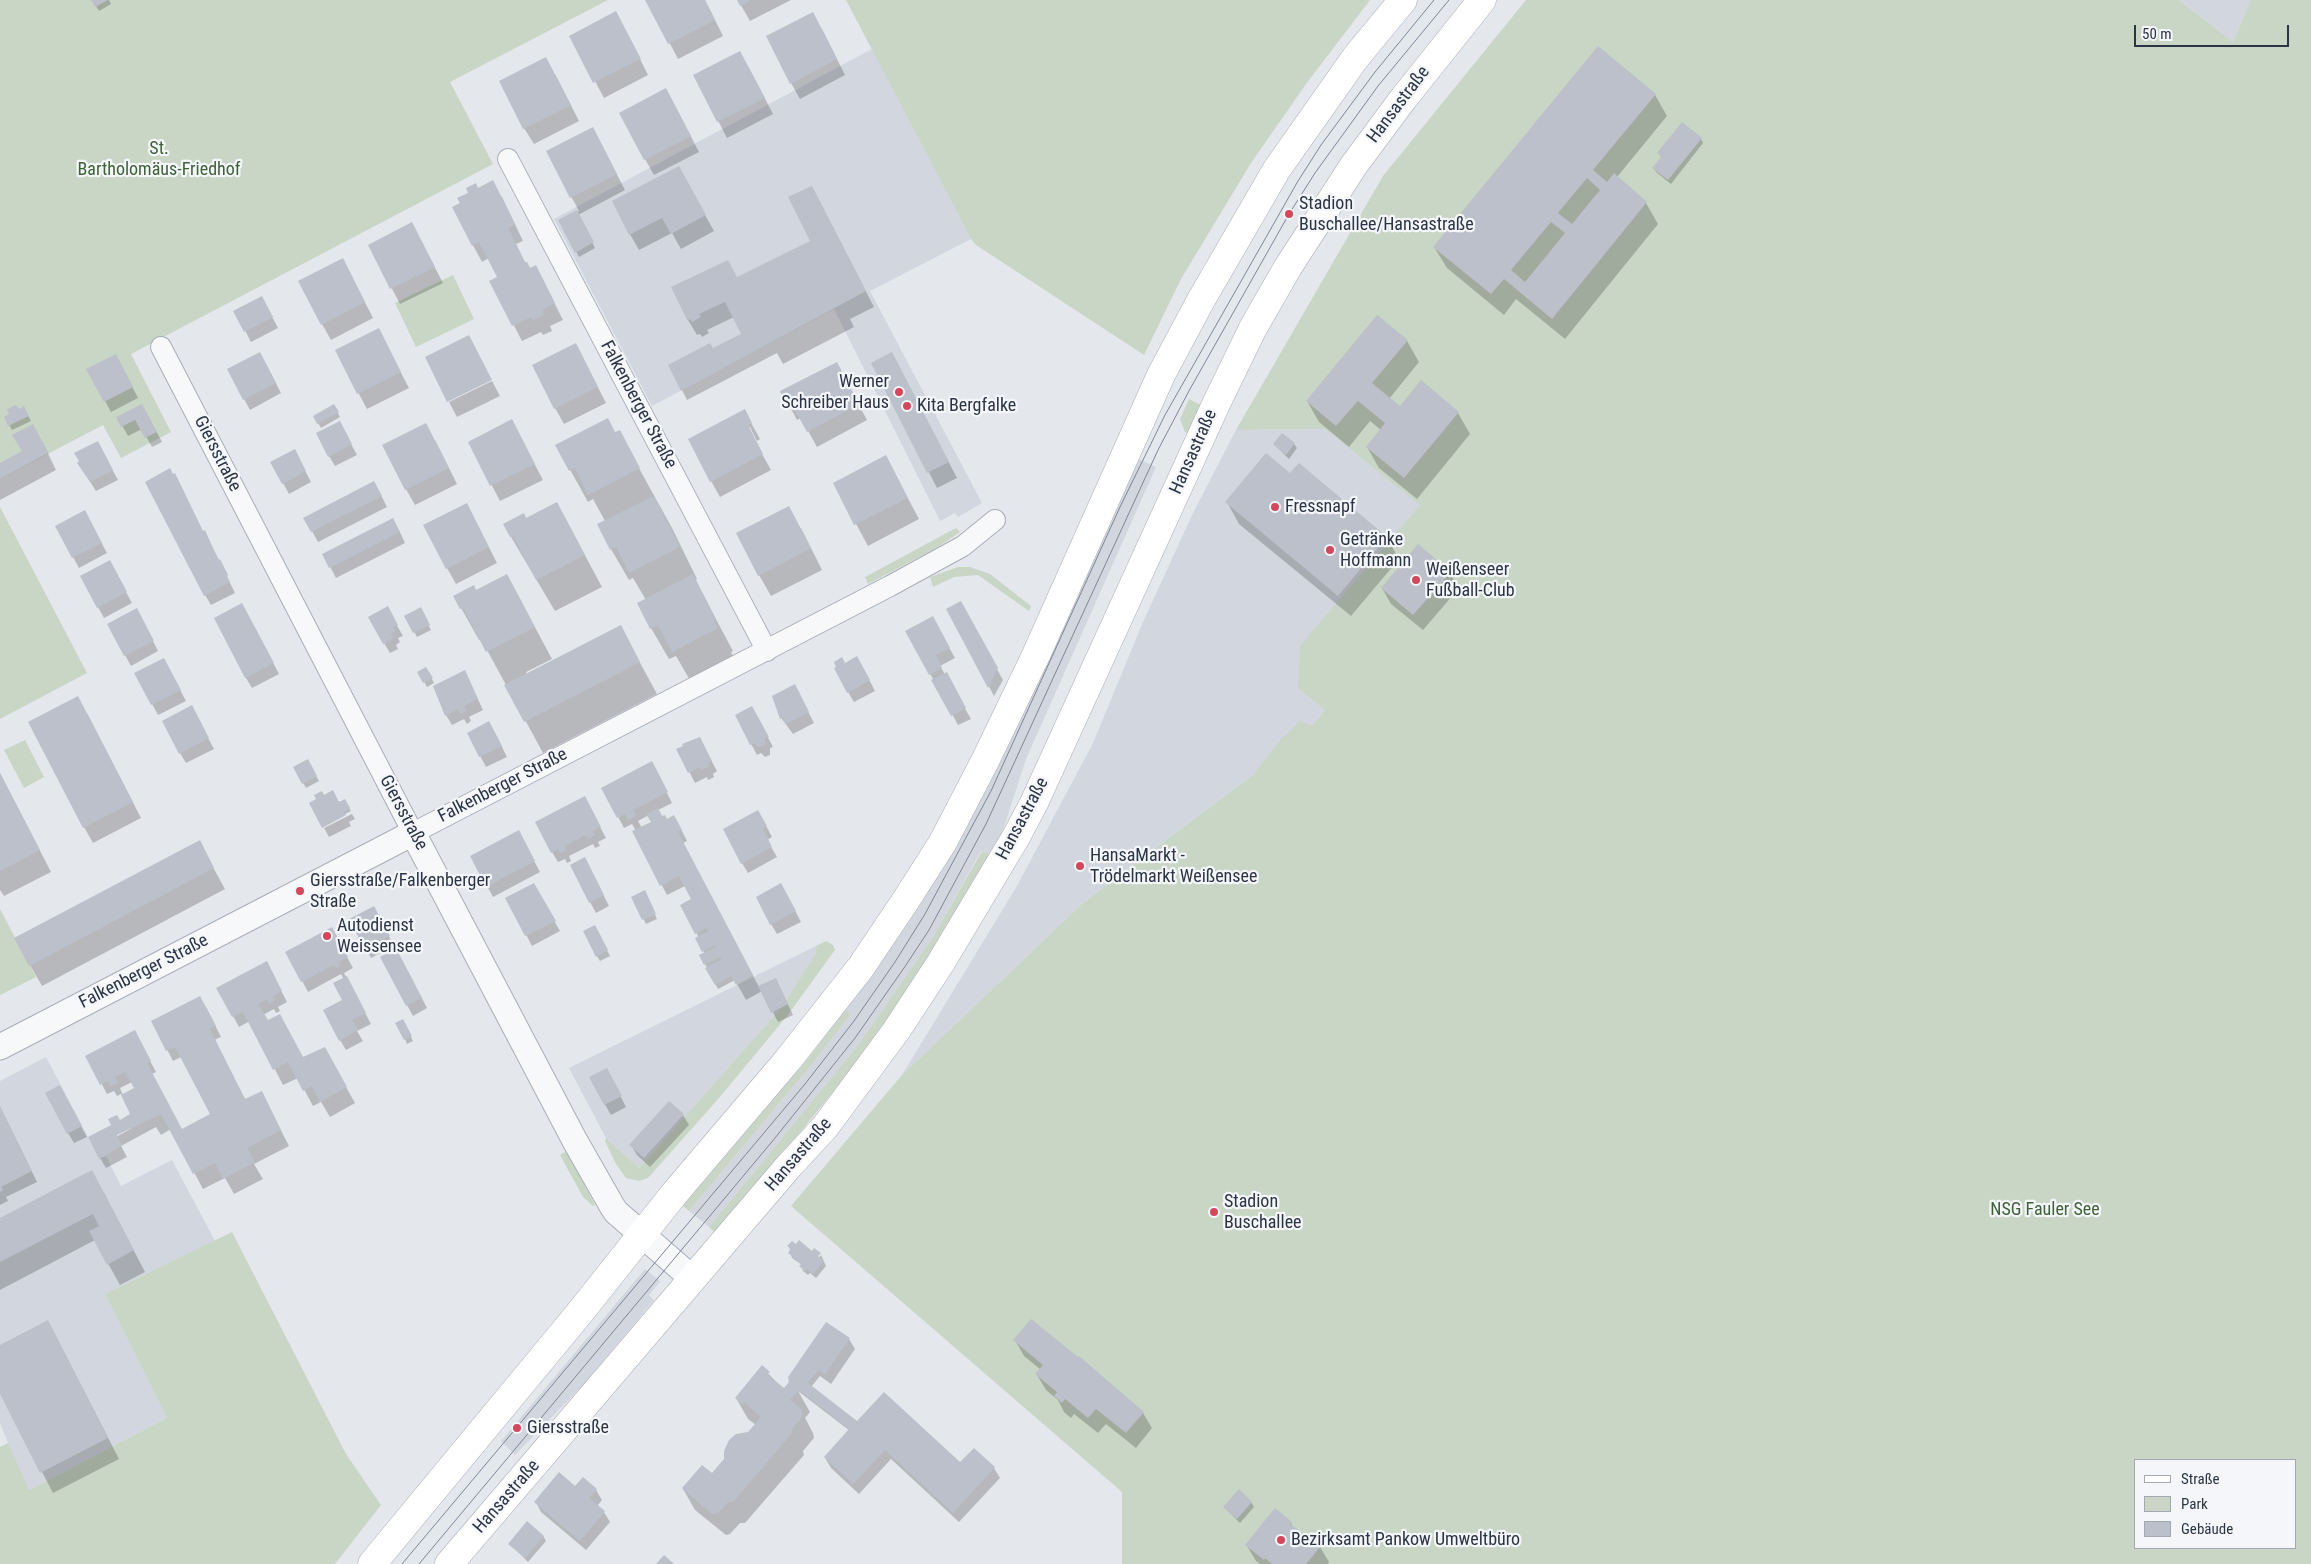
<!DOCTYPE html>
<html>
<head>
<meta charset="utf-8">
<style>
  body { margin:0 }
  #map { position:relative; width:2311px; height:1564px; overflow:hidden; background:#e4e7ec; font-family:"Roboto Condensed",sans-serif }
  canvas { display:block }
  .legend { position:absolute; left:2134px; top:1459px; width:162px; height:90px; box-sizing:border-box; background:#f4f6f9; border:1px solid #a4a8b1; margin:0; padding:6px 9px; list-style:none; font-size:15px; color:#2b3445 }
  .legend li { display:flex; align-items:center; gap:10px; height:25px }
  .legend b { width:25px; border:1px solid #a4a8b1 }
  .scale { position:absolute; left:2134px; top:25px; width:155px; height:22px; box-sizing:border-box; border:2px solid #2b3445; border-top:0; padding-left:6px; font-size:15px; line-height:18px; white-space:nowrap; color:#2b3445; -webkit-text-stroke:4px #f4f6f9; paint-order:stroke }
</style>
</head>
<body>
<div id="map">
<canvas width="2311" height="1564"></canvas>
<ul class="legend">
<li><b style="height:6px;background:#fff"></b>Straße</li>
<li><b style="height:14px;background:#c9d6c5"></b>Park</li>
<li><b style="height:14px;background:#bbc0ca"></b>Gebäude</li>
</ul>
<div class="scale">50 m</div>
</div>
<script>
const context = document.querySelector('canvas').getContext('2d');
context.lineJoin = 'round';
function paint(path, color) { context.fillStyle = color; context.fill(path, 'evenodd'); }
const poly = rows => new Path2D(rows.map(r => 'M' + r).join(''));
function strokePath(path, color, width, dash) { context.strokeStyle = color; context.lineWidth = width; context.lineCap = dash ? 'butt' : 'round'; context.setLineDash(dash || []); context.stroke(path); }
function drawText(font, color, halo, rows, align = 'center') {
  context.font = font + ' "Roboto Condensed",sans-serif'; context.lineWidth = 4.5; context.setLineDash([]); context.textBaseline = 'middle'; context.strokeStyle = halo; context.fillStyle = color; for (const [text, x, y, turn = 0] of rows) {
    context.save(); context.translate(x, y); context.rotate((+turn || 0) * Math.PI / 180); context.textAlign = isNaN(turn) ? turn : align; if (halo) context.strokeText(text, 0, 0); context.fillText(text, 0, 0); context.restore();
  }
}
const built = poly([
  [2179,0,2251,0,2233,42],
  [872,49,971,239,870,291,982,503,958,517,955,513,940,521,834,309,652,406,554,219],
  [1325,429,1421,505,1325,710,1298,744,1254,774,1083,903,902,1075,1017,886,1093,743,1143,622,1193,513,1236,430],
  [1136,458,1156,467,1026,759,1001,836,992,856,981,851,931,940,858,1045,709,1227,689,1211,808,1069,851,1014,846,1009,900,930],
  [816,946,816,953,786,1000,788,1004,782,1007,639,1168,606,1138,569,1068],
  [46,1057,99,1158,106,1156,121,1186,172,1160,215,1241,105,1294,167,1418,27,1491,0,1423,0,1081],
  [645,1269,660,1281,649,1295,654,1300,583,1385,515,1455,501,1441]
]);
const green = poly([
  [0,0,608,0,450,82,493,164,131,354,171,432,121,458,103,425,0,479],
  [846,0,1370,0,1306,84,1251,163,1181,279,1144,355,976,245,971,239],
  [1526,0,2179,0,2233,42,2251,0,2311,0,2311,1564,1122,1564,1122,1492,791,1206,902,1075,1083,903,1254,774,1281,739,1300,721,1312,726,1325,710,1298,688,1300,646,1420,505,1325,429,1236,430,1383,176],
  [2135,1460,2295,1460,2295,1548,2135,1548],
  [453,275,474,319,416,347,395,303],
  [1189,399,1203,406,1189,434,1185,432,1180,419],
  [0,507,87,673,0,719],
  [956,528,960,532,938,547,868,584,865,577],
  [958,567,970,567,990,574,1031,606,1029,611,978,575,954,577,933,587,930,577],
  [25,740,44,777,24,788,4,750],
  [982,851,992,856,926,964,860,1059,717,1234,709,1227,858,1045,931,940],
  [0,909,36,977,0,995],
  [826,941,833,945,835,950,787,1016,719,1098,648,1178,639,1181,626,1178,616,1164,605,1141,606,1138,639,1168,782,1007,788,1004,786,1000,816,953,816,946],
  [846,1009,851,1014,808,1069,689,1211,683,1206,807,1060],
  [567,1151,595,1205,593,1206,583,1197,560,1155],
  [232,1232,346,1454,381,1505,335,1564,0,1564,0,1447,8,1443,29,1490,167,1418,105,1294]
]);
const shadow = poly([
  [92,0,109,0,111,4,99,11],
  [647,0,705,0,723,36,678,59],
  [738,0,791,0,750,21],
  [625,29,648,75,604,98,571,36],
  [822,29,845,75,800,99,791,83],
  [749,68,773,114,727,138,695,76],
  [555,74,579,121,534,144,524,128],
  [1655,95,1667,116,1617,177,1646,203,1658,224,1565,339,1516,299,1504,315,1447,268,1434,247],
  [675,106,699,152,654,175,645,159],
  [1701,139,1703,143,1671,184,1656,172,1654,168,1662,158,1659,153],
  [601,144,625,190,578,215,595,248,579,257,560,221,579,211,547,152],
  [687,183,714,231,681,249,672,233,639,250,630,234],
  [812,187,874,307,850,319,854,327,783,364,777,353,687,400,682,390,712,350,743,334,734,317,707,330,709,333,702,337,700,334,697,335,688,320,737,278,813,249],
  [478,189,502,197,523,241,516,244,525,263,530,270,536,267,563,320,550,326,552,331,543,335,541,332,522,341,491,281,498,278,489,258,482,262,453,208,461,204],
  [412,224,443,283,400,304,369,245],
  [351,275,373,318,331,340,322,324],
  [267,307,278,328,251,342,235,311],
  [1378,316,1407,341,1419,362,1389,399,1400,408,1421,382,1458,413,1470,434,1417,499,1379,468,1367,447,1381,430,1370,421,1349,447,1319,422,1307,401],
  [387,346,409,388,367,409,336,351],
  [892,354,957,478,937,488,873,363],
  [584,360,606,403,564,424,555,408],
  [266,364,281,393,250,410,244,399],
  [121,365,138,398,111,412,88,369],
  [845,379,867,420,817,447,801,418,797,420,782,392],
  [492,381,500,396,457,417,449,402],
  [334,406,340,417,321,428,314,416],
  [24,408,31,421,12,430,5,417],
  [744,410,760,439,757,441,750,427,747,427,771,470,720,497,711,481],
  [148,416,162,442,152,447,142,429,128,436,118,418],
  [619,432,672,528,697,579,695,580,733,651,731,652,735,660,691,682,676,656,669,659,651,628,646,600,633,578,629,580,611,549,605,521,593,499,588,502,557,446],
  [345,433,357,455,335,466,329,456],
  [520,436,543,480,500,501,469,442],
  [435,440,457,484,415,505,406,489],
  [42,441,56,470,0,500,0,464],
  [1274,444,1294,444,1297,448,1289,459],
  [103,453,118,480,96,491,78,463],
  [300,461,311,482,289,494,272,463],
  [1290,475,1387,538,1399,559,1351,616,1239,524,1227,502],
  [897,478,919,519,868,546,834,483],
  [380,493,387,507,318,542,305,518],
  [557,503,602,587,555,611,511,537,526,519],
  [475,520,497,563,456,584,447,568],
  [90,522,107,553,79,568,73,557],
  [801,528,822,570,771,596,759,575],
  [399,530,405,543,336,578,324,555],
  [209,540,235,593,211,605,205,595],
  [115,572,132,603,104,618,81,576],
  [1450,573,1459,588,1423,630,1391,604,1382,588],
  [507,575,552,659,526,672,527,675,620,626,657,694,543,753,481,639,479,640,455,597,476,591],
  [960,603,1003,680,994,696,948,609],
  [387,608,403,636,398,638,400,642,396,645,398,649,390,653,384,643],
  [420,609,431,630,417,637,406,617],
  [248,615,279,674,252,688,246,678],
  [142,620,158,651,131,666,125,655],
  [938,628,955,658,940,666,971,719,958,725,907,631],
  [844,664,863,668,875,691,854,702,848,692],
  [426,668,434,683,427,687,419,672],
  [169,669,186,701,158,715,136,674],
  [465,672,483,710,469,717,471,721,467,724,464,719,452,725,446,715],
  [773,696,800,696,814,723,793,734,782,719],
  [87,713,141,818,93,843,84,827],
  [736,716,758,718,773,747,770,748,770,755,765,757,761,753,757,755],
  [197,717,214,749,186,763,180,753],
  [468,733,495,733,507,757,486,767],
  [705,749,717,771,713,774,714,777,708,780,707,777,695,783,678,750],
  [307,760,319,781,306,788,294,767],
  [0,773,51,872,4,896,0,890],
  [657,773,672,803,658,810,662,818,680,827,687,841,683,843,759,987,781,990,793,1015,778,1022,762,991,746,1000,735,980,718,989,701,956,705,954,697,939,699,938,682,906,693,900,685,886,667,895,634,832,636,831,632,824,624,828,603,788],
  [649,815,652,823,642,828,638,821],
  [324,796,339,804,345,801,351,811,322,826],
  [590,808,606,838,598,842,600,846,595,848,593,844,569,856,571,861,567,863,565,859,558,862,552,852],
  [352,814,355,819,349,822,351,826,329,837,324,828],
  [764,822,772,837,767,840,777,857,748,873,742,863],
  [199,842,225,889,42,986,30,965],
  [524,842,540,872,493,897,487,886],
  [590,869,609,906,596,913,590,902],
  [533,884,560,931,532,946,507,898],
  [787,895,801,922,777,934,771,924],
  [633,897,647,897,657,919,646,924],
  [379,917,394,946,371,958,350,919],
  [597,931,610,956,600,961,597,956],
  [337,939,353,968,344,973,371,1024,357,1031,363,1041,346,1050,340,1040,344,1001,344,979,341,974,308,992,287,952],
  [402,960,427,1008,413,1016,407,1005],
  [272,973,287,1002,278,1007,280,1011,276,1013,274,1009,263,1015,267,1022,303,1058,324,1048,355,1103,330,1117,321,1102,313,1106,298,1078,283,1085,250,1021,239,1027,218,988],
  [206,1007,221,1037,214,1040,246,1101,270,1109,289,1146,254,1164,263,1179,234,1194,225,1178,203,1189,171,1129,161,1135,156,1127,121,1146,127,1157,106,1168,100,1158,119,1121,132,1115,121,1094,117,1096,114,1091,107,1094,87,1056,140,1042,156,1072,152,1074,182,1130,211,1115,181,1057,173,1061,153,1022],
  [132,1082,136,1089,123,1095,120,1088],
  [131,1126,132,1128,116,1137,116,1134],
  [403,1021,413,1041,407,1044,405,1039],
  [590,1078,612,1080,626,1107,611,1115],
  [65,1097,87,1137,74,1143,68,1133],
  [0,1107,37,1182,6,1197,8,1201,0,1205],
  [683,1115,689,1125,650,1167,637,1155,631,1145],
  [104,1193,145,1272,120,1285,95,1240,0,1290,0,1219],
  [789,1246,819,1253,816,1262,821,1255,826,1266,816,1278,810,1273,808,1275,803,1271,802,1265,792,1258],
  [48,1321,119,1459,53,1493,0,1391,0,1346],
  [849,1339,855,1349,831,1384,820,1376,811,1387,856,1422,960,1464,994,1468,1000,1478,959,1522,891,1459,859,1494,831,1468,825,1458,850,1431,798,1391,810,1412,805,1418,813,1433,814,1438,803,1451,804,1455,745,1523,740,1523,730,1534,726,1535,695,1510,683,1489,712,1475,756,1425,748,1419,736,1398,762,1367,784,1390],
  [1015,1340,1143,1413,1152,1428,1136,1448,1106,1424,1098,1433,1074,1414,1071,1418,1064,1412,1058,1400,1046,1390,1037,1375,1041,1370,1024,1356],
  [576,1487,596,1490,602,1500,597,1506,604,1512,610,1522,586,1550,541,1512,536,1502],
  [1251,1502,1254,1507,1240,1523,1224,1507],
  [1291,1523,1294,1529,1320,1547,1329,1562,1328,1564,1260,1564,1256,1561,1247,1546],
  [543,1536,546,1541,528,1562,510,1544]
]);
const building = poly([
  [91,0,108,0,95,7],
  [645,0,705,0,715,20,668,44],
  [737,0,751,0,740,6],
  [616,11,641,59,593,83,569,36],
  [813,12,837,59,790,84,766,36],
  [1598,46,1656,94,1593,170,1607,182,1614,173,1647,202,1552,319,1504,279,1491,294,1433,247],
  [1587,178,1600,190,1572,224,1558,213],
  [1551,222,1565,233,1525,282,1511,270],
  [740,51,765,98,717,122,693,75],
  [546,57,571,105,523,129,499,81],
  [666,88,691,136,644,160,619,113],
  [1682,122,1702,138,1668,180,1652,168,1662,156,1657,153],
  [593,127,617,174,570,198,546,151],
  [679,166,706,215,671,234,662,218,629,235,612,201],
  [493,180,515,224,508,228,525,262,527,262,530,268,536,265,555,303,542,310,544,315,533,320,531,317,512,326,489,281,497,277,479,242,472,246,452,207,460,203,457,198,468,193,466,188,476,183,478,188],
  [812,186,866,291,681,391,668,365,710,343,713,348,741,334,725,302,699,314,701,317,692,322,690,319,687,320,671,287,728,260,737,277,810,241,788,197],
  [577,210,594,242,575,253,558,220],
  [412,222,435,267,390,289,368,245],
  [343,258,365,302,321,325,298,281],
  [262,296,273,317,244,332,233,311],
  [1377,315,1408,340,1372,383,1400,406,1421,380,1459,412,1404,478,1366,447,1385,423,1358,401,1336,426,1306,401],
  [379,328,401,372,357,394,335,350],
  [469,335,492,380,447,402,425,357],
  [576,343,598,387,554,409,532,365],
  [260,352,276,383,243,400,227,369],
  [892,352,949,462,927,473,871,363],
  [116,354,133,387,104,402,86,369],
  [837,362,859,404,807,432,791,403,787,405,780,391],
  [142,404,157,432,145,438,135,420,121,427,116,417],
  [334,404,339,412,317,424,313,416],
  [16,405,19,409,24,406,29,416,8,426,4,417,9,414,7,409],
  [745,409,752,423,748,425,763,454,710,482,688,439],
  [608,418,615,432,620,430,640,468,588,495,575,468,569,471,555,445],
  [512,419,535,464,490,486,468,442],
  [340,421,352,444,328,457,316,433],
  [426,423,449,468,405,490,382,445],
  [33,424,48,453,0,479,0,463,22,451,12,435],
  [1282,433,1295,443,1286,455,1273,444],
  [98,441,113,470,90,482,77,463,79,461,74,453],
  [295,449,306,471,282,484,270,462],
  [1266,453,1290,473,1299,463,1387,537,1338,596,1225,502],
  [886,455,908,498,854,525,833,483],
  [170,468,173,474,175,473,203,531,205,530,218,560,220,559,228,575,227,576,230,582,204,596,145,482],
  [374,481,382,496,311,532,303,518],
  [654,496,680,547,629,573,616,547,610,550,597,524],
  [557,502,585,555,536,580,513,536,510,537,503,524,524,513,526,518],
  [467,503,489,547,446,569,423,525],
  [789,506,811,548,758,576,736,533],
  [85,510,102,543,72,558,55,526],
  [393,518,400,532,329,568,322,554],
  [1418,544,1451,572,1413,615,1381,588],
  [110,560,127,592,97,608,80,576],
  [507,574,535,627,486,652,463,608,460,609,453,596,474,585,476,590],
  [693,574,716,619,714,620,718,628,672,652,658,625,650,629,637,603],
  [961,601,998,668,988,688,946,609],
  [242,603,274,663,245,678,214,618],
  [388,606,398,625,393,627,395,631,391,634,393,638,383,644,368,617],
  [421,607,430,625,413,633,404,616],
  [137,608,154,641,124,656,107,624],
  [933,616,950,648,936,655,942,668,929,675,905,631],
  [621,625,640,662,524,722,504,685],
  [857,656,870,680,847,693,834,668,836,667,834,662,842,657,845,663],
  [164,658,181,690,151,705,134,673],
  [426,667,433,678,423,683,417,672],
  [465,670,478,699,464,706,466,711,460,714,458,709,445,716,433,686],
  [947,672,966,708,951,716,931,680],
  [795,684,809,712,786,724,783,718,780,719,772,696],
  [78,696,133,802,83,828,28,722],
  [192,705,209,738,179,754,162,721],
  [752,706,769,737,765,738,765,744,759,747,754,744,750,745,735,715],
  [489,721,502,746,479,757,467,733],
  [700,737,712,761,708,763,710,766,701,770,700,767,688,773,676,749,683,746,682,744],
  [308,759,317,776,302,784,293,767],
  [652,761,668,792,633,810,636,816,628,820,625,814,617,818,601,788],
  [0,773,40,850,0,871],
  [333,790,339,802,345,799,350,808,344,812,346,815,322,828,309,803,316,799,314,795,322,791,324,795],
  [585,796,601,827,593,831,595,835,588,839,586,835,564,846,567,850,560,853,558,849,551,853,535,822],
  [658,808,662,816,665,815,667,819,674,815,682,830,678,832,753,975,736,985,731,976,715,985,705,968,722,959,721,957,704,965,699,955,716,947,715,945,702,952,695,938,708,931,706,928,695,934,680,905,691,899,679,876,660,886,632,831,651,822,646,814],
  [758,810,767,826,763,829,772,847,741,864,723,829],
  [519,830,535,861,486,887,470,856],
  [200,840,214,868,29,966,14,938],
  [585,857,604,895,589,903,570,865],
  [534,883,556,921,525,936,505,898],
  [781,883,796,911,770,925,756,897],
  [645,890,656,914,642,920,631,897],
  [374,906,390,936,364,948,349,919],
  [595,925,608,950,596,957,583,931],
  [332,927,348,957,339,962,341,965,336,968,334,965,301,982,285,952],
  [396,948,422,998,406,1006,380,957],
  [267,961,282,991,273,996,275,1000,269,1004,267,999,258,1004,268,1020,280,1014,303,1057,325,1047,347,1087,320,1102,312,1086,303,1091,288,1062,273,1070,243,1012,232,1017,216,988],
  [347,976,366,1013,352,1020,358,1030,339,1041,323,1010,342,1000,333,983],
  [776,978,788,1004,771,1013,758,986],
  [200,996,216,1026,210,1029,245,1099,262,1091,281,1130,247,1148,255,1162,223,1179,215,1163,193,1174,161,1114,117,1135,122,1146,99,1159,88,1137,111,1125,108,1119,117,1115,120,1120,130,1114,121,1095,134,1088,125,1072,115,1077,118,1083,110,1086,108,1081,100,1085,85,1056,135,1030,151,1061,147,1063,182,1129,210,1114,175,1047,166,1051,151,1021],
  [403,1019,412,1036,404,1040,395,1023],
  [607,1068,622,1096,604,1105,589,1077],
  [60,1085,82,1126,67,1134,45,1093],
  [669,1101,684,1114,644,1158,629,1145],
  [0,1106,32,1171,1,1187,3,1190,0,1192],
  [92,1170,134,1250,107,1265,89,1231,99,1226,93,1214,0,1262,0,1218],
  [799,1240,812,1251,814,1248,821,1253,818,1256,824,1261,813,1274,807,1269,805,1271,799,1266,801,1264,788,1253,791,1249,787,1246,792,1241,796,1244],
  [1031,1319,1078,1357,1079,1356,1144,1412,1126,1433,1096,1409,1088,1418,1065,1399,1062,1403,1054,1396,1057,1392,1035,1374,1043,1365,1013,1340],
  [48,1320,108,1438,40,1473,0,1394,0,1345],
  [826,1322,850,1338,825,1374,818,1370,808,1383,857,1421,884,1392,960,1462,974,1448,995,1467,953,1513,885,1450,853,1484,824,1457,849,1429,799,1390,790,1400,802,1410,802,1417,792,1429,792,1433,733,1502,728,1502,718,1513,712,1514,682,1488,702,1465,712,1473,724,1459,724,1451,729,1440,736,1434,748,1432,761,1417,744,1402,743,1405,735,1398,762,1365,770,1372,767,1374,784,1388,789,1382,788,1377],
  [559,1472,575,1486,583,1477,597,1489,589,1498,605,1511,580,1541,534,1502],
  [1239,1489,1252,1502,1237,1519,1223,1507],
  [1275,1508,1292,1522,1290,1524,1321,1546,1306,1564,1272,1564,1265,1558,1264,1560,1245,1545],
  [527,1521,544,1536,525,1558,508,1544],
  [664,1555,674,1564,656,1564]
]);
const minor = poly([
  [508,159,767,651],
  [161,347,413,833,890,586,963,546,995,520]
]);
const tertiary = poly([
  [0,1047,413,833,575,1141,612,1206,616,1212,693,1279]
]);
const secondary = poly([
  [372,1564,582,1310,674,1194,787,1061,861,967,906,900,943,842,985,761,1036,655,1161,375,1201,300,1277,169,1356,57,1403,0],
  [449,1564,788,1167,825,1127,896,1031,940,964,1016,837,1034,803,1217,402,1253,328,1288,267,1354,165,1403,99,1482,0]
]);
const tram = poly([
  [402,1564,805,1084,854,1021,895,962,925,914,991,791,1120,507,1165,415,1298,181,1321,145,1375,72,1434,0],
  [419,1564,775,1138,855,1038,904,968,929,930,986,824,1158,450,1190,389,1289,214,1315,173,1378,86,1449,0]
]);
const markers = [
  [1289,214,5,"#d1495b"],
  [899,392,5,"#d1495b"],
  [907,406,5,"#d1495b"],
  [1275,507,5,"#d1495b"],
  [1330,550,5,"#d1495b"],
  [1416,580,5,"#d1495b"],
  [1080,866,5,"#d1495b"],
  [300,891,5,"#d1495b"],
  [327,936,5,"#d1495b"],
  [1214,1212,5,"#d1495b"],
  [517,1428,5,"#d1495b"],
  [1281,1540,5,"#d1495b"]
];
const streetNames = [
  ["Hansastraße",1399,105,-53],
  ["Falkenberger Straße",638,405,62],
  ["Hansastraße",1194,452,-66],
  ["Giersstraße",217,454,63],
  ["Falkenberger Straße",503,786,-27],
  ["Giersstraße",403,813,62],
  ["Hansastraße",1023,819,-62],
  ["Falkenberger Straße",144,972,-27],
  ["Hansastraße",799,1155,-49],
  ["Hansastraße",507,1497,-49]
];
const parkNames = [
  ["St.",159,149],
  ["Bartholomäus-Friedhof",159,170],
  ["NSG Fauler See",2045,1210]
];
const poiNames = [
  ["Stadion",1299,204],
  ["Buschallee/Hansastraße",1299,225],
  ["Werner",889,382,"right"],
  ["Schreiber Haus",889,403,"right"],
  ["Kita Bergfalke",917,406],
  ["Fressnapf",1285,507],
  ["Getränke",1340,540],
  ["Hoffmann",1340,561],
  ["Weißenseer",1426,570],
  ["Fußball-Club",1426,591],
  ["HansaMarkt -",1090,856],
  ["Trödelmarkt Weißensee",1090,877],
  ["Giersstraße/Falkenberger",310,881],
  ["Straße",310,902],
  ["Autodienst",337,926],
  ["Weissensee",337,947],
  ["Stadion",1224,1202],
  ["Buschallee",1224,1223],
  ["Giersstraße",527,1428],
  ["Bezirksamt Pankow Umweltbüro",1291,1540]
];
paint(built, '#d2d6de');
paint(green, '#c9d6c5');
paint(shadow, '#0003');
paint(building, '#bbc0ca');
strokePath(minor, '#a9aeb7', 22);
strokePath(tertiary, '#a9aeb7', 27);
strokePath(secondary, '#a9aeb7', 29);
strokePath(minor, '#f7f8fa', 20);
strokePath(tertiary, '#f7f8fa', 25);
strokePath(secondary, '#fff', 28);
strokePath(tram, '#7d8696', 1);
for (const [x, y, r, color] of markers) { const dot = new Path2D(); dot.arc(x, y, r, 0, 2 * Math.PI); context.fillStyle = color; context.fill(dot); strokePath(dot, '#f4f6f9', 2); }
drawText('18px', '#2b3445', '#f4f6f9', streetNames);
drawText('18px', '#3f6138', '#f4f6f9', parkNames);
drawText('18px', '#2b3445', '#f4f6f9', poiNames, 'left');
</script>
</body>
</html>
